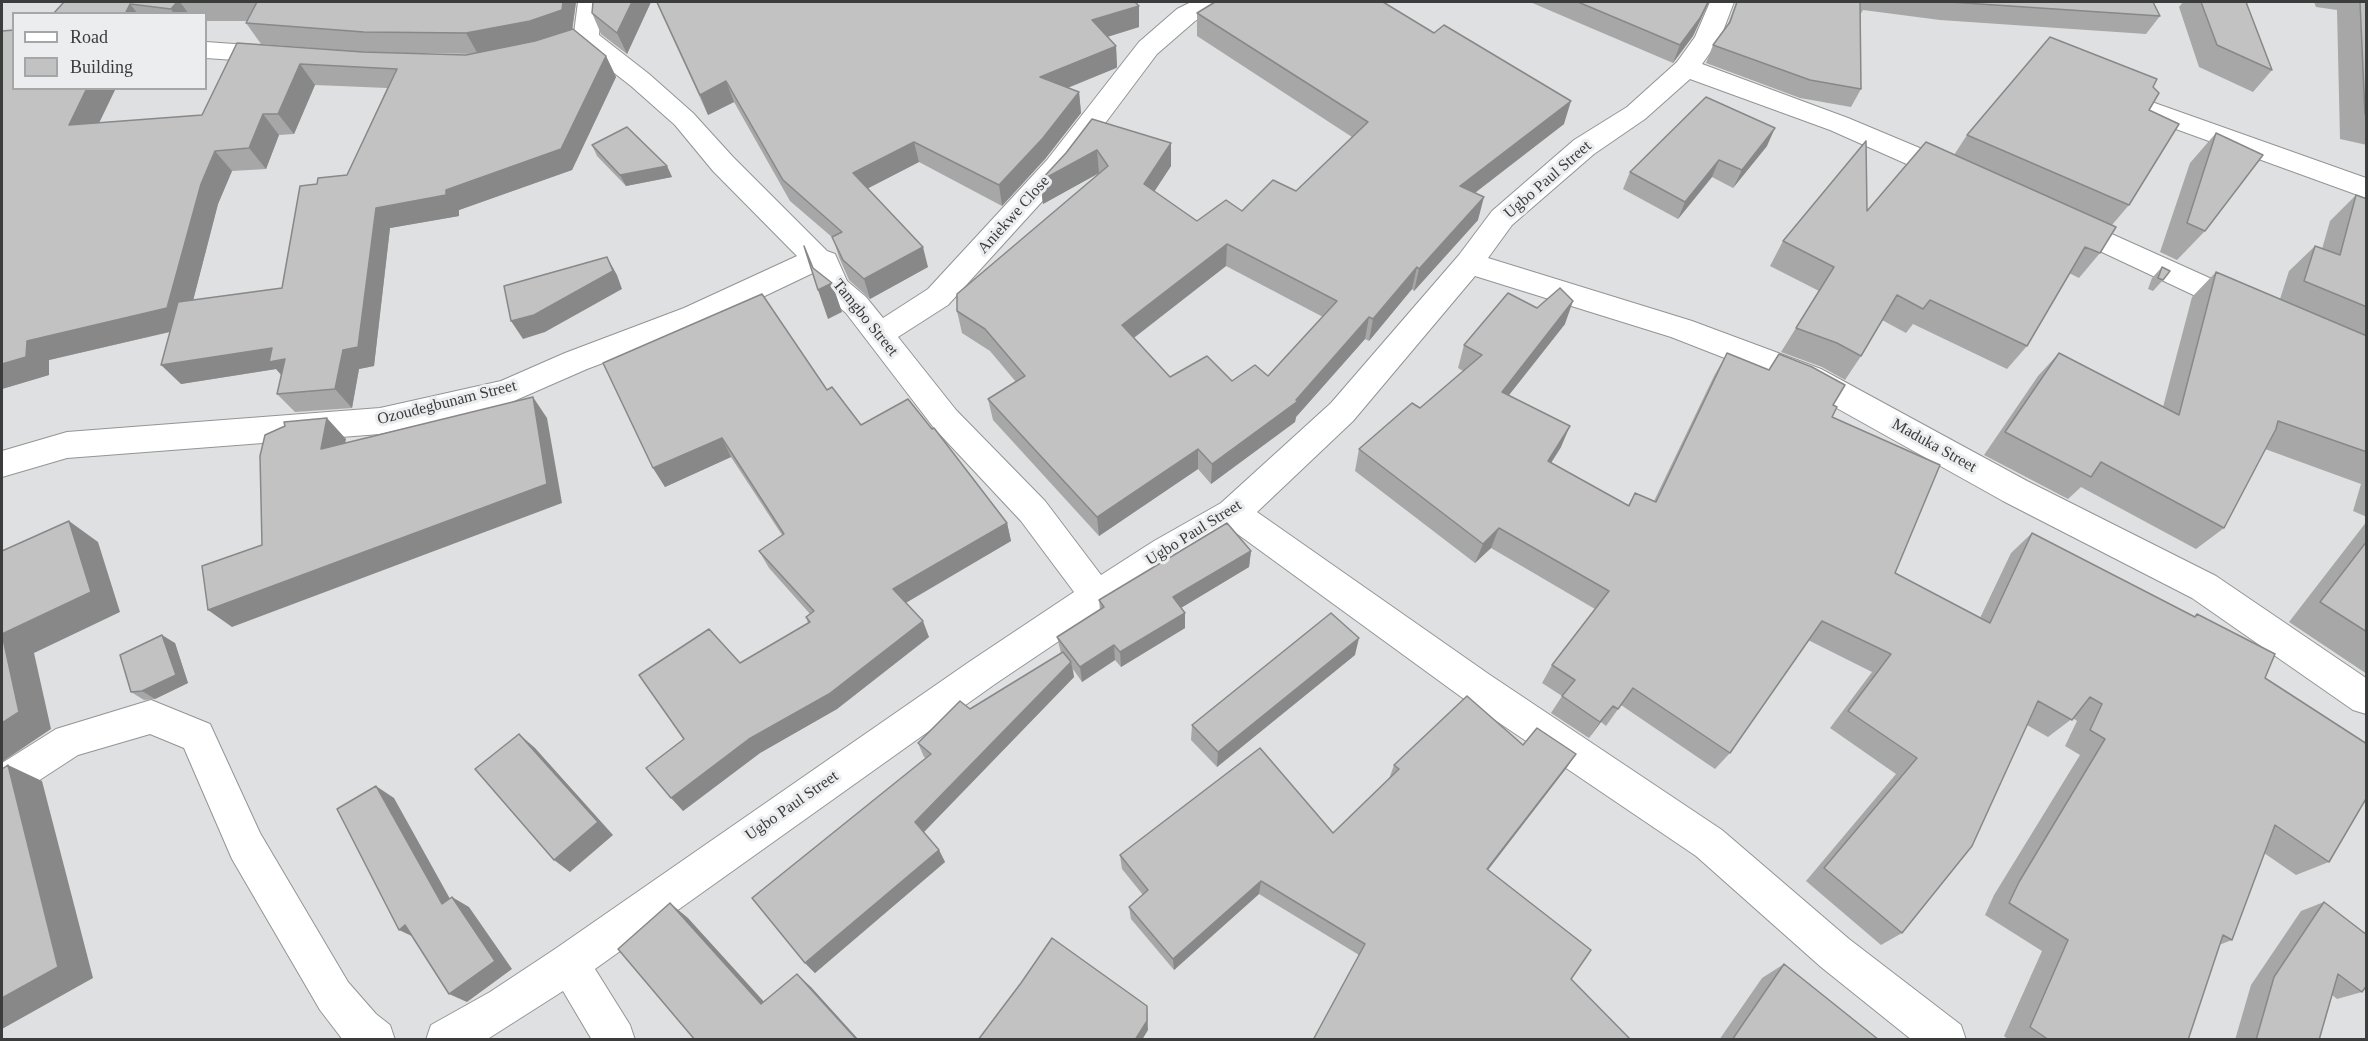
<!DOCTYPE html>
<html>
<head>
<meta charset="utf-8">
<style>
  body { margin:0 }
  #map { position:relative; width:2368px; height:1041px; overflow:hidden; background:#dfe0e1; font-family:"Times New Roman",serif }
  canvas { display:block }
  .frame { position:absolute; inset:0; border:3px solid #3b3c3c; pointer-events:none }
  .legend { position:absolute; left:12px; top:12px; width:195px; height:78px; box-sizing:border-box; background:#ecedee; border:2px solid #a5a6a7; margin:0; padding:8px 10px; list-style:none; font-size:18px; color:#3b3c3c }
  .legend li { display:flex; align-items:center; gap:12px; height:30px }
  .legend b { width:30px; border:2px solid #a5a6a7 }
</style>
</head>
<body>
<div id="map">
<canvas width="2368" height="1041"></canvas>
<div class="frame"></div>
<ul class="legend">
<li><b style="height:8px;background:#fff"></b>Road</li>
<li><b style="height:16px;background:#c3c2c3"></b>Building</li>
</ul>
</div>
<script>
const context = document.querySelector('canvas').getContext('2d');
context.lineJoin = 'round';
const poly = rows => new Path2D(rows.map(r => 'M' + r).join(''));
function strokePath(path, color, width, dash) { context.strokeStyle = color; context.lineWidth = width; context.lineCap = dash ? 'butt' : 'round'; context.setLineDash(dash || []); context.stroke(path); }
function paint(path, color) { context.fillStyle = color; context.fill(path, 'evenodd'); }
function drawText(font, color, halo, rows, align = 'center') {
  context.font = font + ' "Times New Roman",serif'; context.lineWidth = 6; context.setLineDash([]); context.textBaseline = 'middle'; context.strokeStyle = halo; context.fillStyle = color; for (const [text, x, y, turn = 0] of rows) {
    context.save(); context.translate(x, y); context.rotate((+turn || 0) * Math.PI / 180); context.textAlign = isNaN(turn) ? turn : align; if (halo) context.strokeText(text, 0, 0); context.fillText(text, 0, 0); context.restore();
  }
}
const street = poly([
  [578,2,602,2,599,35,649,74,693,113,733,157,827,251,835,254,847,281,866,297,883,318,928,289,1047,160,1139,42,1177,9,1191,2,1220,2,1217,8,1195,21,1157,54,1067,174,948,305,898,337,956,410,1045,501,1101,575,1154,541,1221,503,1331,403,1459,255,1492,211,1574,140,1627,107,1677,62,1695,37,1710,2,1734,2,1720,39,1702,64,1848,118,1965,167,1969,174,1965,181,1955,184,1945,181,1830,130,1690,79,1645,119,1594,154,1512,225,1488,258,1692,321,1821,369,2027,481,2216,576,2366,678,2366,714,2353,710,2192,598,2003,501,1799,387,1671,337,1475,276,1353,421,1257,512,1490,675,1722,830,1849,939,1961,1025,1966,1040,1912,1040,1821,967,1696,856,1464,699,1232,530,1178,561,995,684,595,969,630,1025,635,1040,592,1040,563,991,486,1040,426,1040,431,1025,490,992,555,949,969,662,1074,592,1021,521,934,428,846,313,825,295,815,272,706,324,587,369,507,404,380,434,67,458,2,477,2,451,67,432,380,408,501,381,565,353,684,308,797,256,713,171,675,125,631,86,582,48,565,53,556,51,552,45,556,39,574,33,578,2],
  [206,42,277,47,286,49,290,55,286,61,277,63,206,58,206,42],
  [2149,101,2366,178,2366,198,2140,116,2136,110,2140,104,2149,101],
  [2065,213,2254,298,2259,306,2254,314,2244,317,2234,314,2055,230,2051,223,2055,216,2065,213],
  [151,700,210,724,260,833,348,982,376,1014,390,1025,395,1040,343,1040,320,1010,232,859,184,748,150,734,78,755,15,796,2,801,2,763,56,729,151,700]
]);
const wall = poly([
  [64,2,576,2,572,30,606,56,616,77,572,170,459,210,459,216,390,228,374,366,359,369,352,408,295,412,277,394,281,375,276,369,181,384,170,332,49,360,49,375,2,389,99,123,202,115,237,43,375,53,261,44,246,23,247,21,206,21,206,14,53,14],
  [381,53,427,53,474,54,466,55],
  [315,85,387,88,347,175,317,184,282,288,193,300,218,204,232,171,266,169,279,135,294,134],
  [651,2,627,54,601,34,592,13],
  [656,2,1135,2,1139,6,1139,27,1107,37,1116,46,1117,67,1116,68,1068,88,1079,92,1081,113,1045,159,1002,206,919,162,868,188,928,267,870,299,849,280,839,257,833,238,790,201,734,102,708,115],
  [1530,2,1709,2,1693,36,1673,63],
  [1735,2,2153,2,2160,16,2146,34,1940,20,1863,10,1860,15,1861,89,1851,107,1800,98,1706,63,1713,45,1728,24,1736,3],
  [2183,2,2246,2,2272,70,2253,92,2199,67,2179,7],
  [2314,2,2367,2,2367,145,2340,139,2337,10,2316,7],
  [1197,13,1564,124,1475,193,1478,220,1414,291,1412,289,1369,341,1365,339,1296,417,1295,422,1211,484,1198,469,1099,536,993,420,988,399,1016,382,990,351,962,333,957,311,1099,174,1099,173,1043,204,1040,181,1066,153,1171,143,1171,166,1154,192,1197,221,1242,211,1296,191,1352,137,1197,36],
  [1226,266,1323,317,1268,376,1232,381,1170,377,1134,338],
  [2153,87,2129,205,2112,225,2100,253,2079,278,2069,273,2027,346,2007,369,1913,324,1906,333,1882,320,1861,356,1845,380,1822,367,1781,352,1819,291,1770,266,1783,241,1867,211,1954,155,1967,135],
  [2216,133,2205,231,2177,260,2160,252,2190,163],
  [592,145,667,166,672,177,626,186,597,156],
  [1767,146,1733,188,1712,177,1678,219,1623,189,1630,172],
  [2356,195,2367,199,2367,517,2353,511,2361,484,2265,449,2224,528,2196,549,2081,487,2068,499,1984,455,2038,376,2059,353,2163,407,2192,297,2216,272,2280,299,2289,271,2315,246,2322,249,2330,221],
  [2162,267,2163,280,2153,291,2148,289,2152,278],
  [1537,308,1565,324,1509,395,1561,447,1551,463,1628,505,1635,493,1654,501,1714,376,1727,353,1833,405,1832,417,1895,573,1980,618,2011,553,2032,533,2194,617,2197,614,2265,678,2329,862,2296,875,2264,853,2232,940,2219,945,2188,1040,2009,1040,2004,1036,2042,951,1985,915,1994,895,2080,755,2065,746,2077,721,2073,718,2048,737,2027,725,1902,933,1881,945,1806,881,1896,774,1830,728,1872,672,1808,640,1730,753,1715,769,1621,705,1606,726,1601,722,1589,738,1551,713,1562,696,1542,683,1552,665,1595,609,1491,548,1475,563,1355,471,1359,449,1420,408,1463,371,1458,368,1464,345],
  [827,390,861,425,1007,523,1011,541,906,603,929,637,837,709,760,753,683,811,684,739,740,663,808,623,806,617,810,614,769,568,759,551,782,535,731,457,665,487,653,468],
  [2367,521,2367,674,2289,622],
  [1251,551,1249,567,1181,608,1185,628,1121,667,1115,660,1082,682,1073,669,1074,677,924,832,939,850,945,862,815,973,805,963,926,758,924,757,918,743,970,709,1061,653,1057,637,1100,610,1099,600],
  [175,643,188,683,155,699,144,700,131,692],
  [1355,655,1217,767,1191,740,1192,725],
  [1523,745,1576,754,1565,770,1359,955,1259,894,1174,970,1131,919,1129,907,1143,895,1122,869,1120,855,1333,833,1389,779,1394,765],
  [2324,902,2362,992,2337,999,2332,995,2319,1040,2235,1040,2251,985,2301,911],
  [1784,964,1879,1040,1719,1040,1762,978]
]);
const shadedWall = poly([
  [177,2,180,2,189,14,174,14,171,9],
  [563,2,576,2,572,31,540,42,478,54,466,33],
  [632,2,651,2,627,54,617,33],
  [1708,2,1709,2,1693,36,1673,63,1680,45],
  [130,4,138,14,125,14],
  [1139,6,1139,27,1094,41,1092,20],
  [1116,46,1117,67,1116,68,1042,98,1040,77],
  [606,56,616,77,572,170,459,210,459,216,390,228,374,366,359,369,352,408,335,389,343,350,376,208,446,190],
  [300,64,315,85,294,134,278,114],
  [726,81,734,102,708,115,700,95],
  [87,88,116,88,88,146,69,125],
  [1079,92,1081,113,1045,159,1002,206,999,185],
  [1571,101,1564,124,1455,208,1460,186],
  [263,114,279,135,266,169,249,148],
  [1775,128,1767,146,1733,188,1742,170],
  [914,142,919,162,859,193,853,173],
  [1171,143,1171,166,1144,207,1144,184],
  [1097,150,1099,173,1043,204,1040,181],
  [215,151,232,171,218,204,186,328,49,360,49,375,2,389,2,364,27,341],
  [1719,160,1712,177,1678,219,1685,202],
  [667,166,672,177,626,186,620,175],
  [1484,197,1478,220,1414,291,1419,269],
  [1227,244,1226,266,1123,346,1122,325],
  [923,247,928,267,870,299,864,279],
  [607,257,617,275,622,289,545,332,523,339,511,321],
  [1417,267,1412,289,1369,341,1373,319],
  [832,283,842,312,828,319,818,290],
  [1573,301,1565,324,1494,414,1502,392],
  [1369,317,1365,339,1296,417,1295,422,1211,484,1212,464,1296,400],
  [272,348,285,359,287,381,276,369,181,384,161,365],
  [533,397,547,418,562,503,232,627,208,610],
  [327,418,346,439,341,469,321,449],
  [1570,426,1561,447,1539,482,1548,461],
  [722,438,731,457,665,487,653,468],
  [1198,449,1198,469,1099,536,1097,517],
  [69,521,98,542,120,612,34,653,51,729,2,762,2,634],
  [1007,523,1011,541,900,606,893,589],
  [1499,528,1491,548,1475,563,1483,544],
  [1251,551,1249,567,1174,612,1173,597],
  [1185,613,1185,628,1121,667,1120,652],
  [923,621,929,637,837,709,760,753,683,811,671,798,749,739],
  [162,635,175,643,188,683,155,699,142,691],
  [1359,638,1355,655,1217,767,1218,752],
  [1114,645,1115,660,1082,682,1080,667],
  [1071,662,1074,677,922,834,915,822],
  [1613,706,1589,738,1600,722],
  [519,734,535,748,613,835,570,872,554,860],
  [1576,754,1565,770,1478,883,1487,869],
  [8,765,42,781,93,978,2,1029,2,998],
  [376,786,394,798,459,915,442,904],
  [939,850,945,862,815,973,805,963],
  [1261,881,1259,894,1174,970,1173,959],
  [452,897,469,907,512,969,467,1002,449,994],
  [670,903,688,918,777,1016,761,1004],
  [405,925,418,939,399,930],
  [797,974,811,987,859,1040,857,1040],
  [1147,1006,1148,1030,1142,1040,1135,1040]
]);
const building = poly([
  [64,2,177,2,171,9,130,4,125,14,53,14,64,2],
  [257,2,563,2,562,10,530,21,466,33,364,32,246,23,257,2],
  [593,2,632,2,617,33,592,13,593,2],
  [657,2,1135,2,1139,6,1092,20,1116,46,1114,47,1040,77,1079,92,1043,138,999,185,914,142,853,173,923,247,864,279,843,260,832,237,842,232,783,180,726,81,700,95,657,2],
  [1215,2,1383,2,1434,33,1444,25,1571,101,1460,186,1484,197,1419,269,1417,267,1373,319,1369,317,1296,400,1298,401,1212,464,1198,449,1097,517,988,399,1025,376,985,329,957,311,957,294,1108,166,1097,150,1040,181,1066,153,1092,119,1171,143,1144,184,1197,221,1226,200,1242,211,1273,180,1296,191,1368,122,1197,13,1215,2],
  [1227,244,1337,301,1268,376,1255,365,1232,381,1207,356,1170,377,1122,325,1227,244],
  [1578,2,1708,2,1700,18,1680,45,1578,2],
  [1737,2,1860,2,1861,89,1810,80,1713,45,1730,22,1737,2],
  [1947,2,2153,2,2160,16,1950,2,1947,2],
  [2201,2,2246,2,2272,70,2217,45,2201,2],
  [2360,2,2367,2,2367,114,2365,114,2360,2],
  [573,29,606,56,561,149,446,190,446,195,376,208,358,347,343,350,335,389,277,394,285,359,269,362,272,348,161,365,178,302,282,288,300,186,317,184,318,178,347,175,397,69,300,64,278,114,263,114,249,148,215,151,201,184,167,308,27,341,26,357,2,364,2,31,14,30,14,88,87,88,69,125,202,115,237,43,363,52,466,55,535,41,573,29],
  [2050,37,2157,79,2153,87,2159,93,2149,110,2179,124,2129,205,1967,135,2050,37],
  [1706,97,1775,128,1742,170,1719,160,1685,202,1630,172,1706,97],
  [627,127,667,166,620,175,592,145,627,127],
  [2216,133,2263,155,2205,231,2187,223,2216,133],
  [1866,141,1867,211,1926,142,2116,227,2100,253,2085,247,2027,346,1930,300,1923,309,1897,295,1861,356,1837,343,1796,328,1834,267,1783,241,1866,141],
  [2356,195,2367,199,2367,307,2304,281,2315,246,2340,255,2356,195],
  [804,246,813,268,832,283,818,290,804,246],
  [607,257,613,271,534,315,511,321,504,286,607,257],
  [2162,267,2170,271,2163,280,2158,278,2162,267],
  [2216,272,2367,336,2367,452,2278,421,2276,429,2224,528,2101,462,2091,477,2005,432,2059,353,2179,415,2216,272],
  [1560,288,1573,301,1502,392,1570,426,1548,461,1629,506,1635,493,1656,502,1727,353,1769,370,1779,354,1812,367,1845,385,1833,405,1837,407,1832,417,1940,465,1895,573,1990,623,2032,533,2195,617,2197,614,2275,654,2265,678,2367,744,2367,797,2329,862,2275,825,2232,940,2223,935,2188,1040,2049,1040,2030,1027,2068,940,2009,903,2019,882,2105,739,2090,730,2102,704,2090,697,2072,720,2038,701,1972,846,1902,933,1824,868,1917,758,1848,711,1891,654,1822,621,1730,753,1633,688,1618,709,1613,706,1600,722,1562,696,1575,680,1552,665,1609,591,1499,528,1483,544,1359,449,1412,403,1420,408,1482,355,1464,345,1508,293,1537,308,1560,288],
  [762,294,827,390,832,387,861,425,908,399,932,429,934,428,1007,523,893,589,923,621,829,694,749,739,671,798,646,768,684,739,639,675,709,629,740,663,810,622,806,617,814,611,759,551,784,534,722,438,653,468,603,363,762,294],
  [533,397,547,484,208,610,202,566,262,545,260,456,265,435,285,426,284,422,327,418,321,449,533,397],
  [69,521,91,592,2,634,2,551,69,521],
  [1227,523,1251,551,1173,597,1185,613,1120,652,1114,645,1080,667,1057,637,1104,607,1099,600,1227,523],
  [2367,541,2367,632,2320,602,2367,541],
  [1331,613,1359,638,1218,752,1192,725,1331,613],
  [2,634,19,712,2,723,2,634],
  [162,635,176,675,142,691,131,692,120,655,162,635],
  [1063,652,1071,662,915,822,939,850,805,963,752,898,931,754,918,743,960,701,970,709,1063,652],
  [1467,696,1523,745,1537,728,1576,754,1487,869,1591,950,1571,979,1631,1040,1313,1040,1365,944,1261,881,1173,959,1129,907,1148,890,1120,855,1260,748,1333,833,1399,769,1394,765,1467,696],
  [519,734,598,822,554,860,475,769,519,734],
  [8,765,58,967,2,998,2,769,8,765],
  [376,786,442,904,452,897,495,961,449,994,405,925,399,930,337,809,376,786],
  [2324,902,2367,935,2367,985,2362,992,2338,974,2319,1040,2256,1040,2274,977,2324,902],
  [670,903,761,1004,797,974,857,1040,695,1040,618,949,670,903],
  [1052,938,1147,1006,1147,1021,1135,1040,978,1040,1021,983,1052,938],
  [1784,964,1879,1040,1732,1040,1784,964]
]);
const streetNames = [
  ["Ugbo Paul Street",1548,180,-41],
  ["Aniekwe Close",1014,215,-48],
  ["Tamgbo Street",865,318,51],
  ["Ozoudegbunam Street",447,403,-14],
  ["Maduka Street",1934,446,29],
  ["Ugbo Paul Street",1194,533,-32],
  ["Ugbo Paul Street",792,806,-35]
];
strokePath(street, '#939495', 2);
paint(street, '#fff');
paint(wall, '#a8a7a8');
paint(shadedWall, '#888');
paint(building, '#c3c2c3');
strokePath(building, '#888', 1.5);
drawText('16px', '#3b3c3c', '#ecedee', streetNames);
</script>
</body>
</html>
